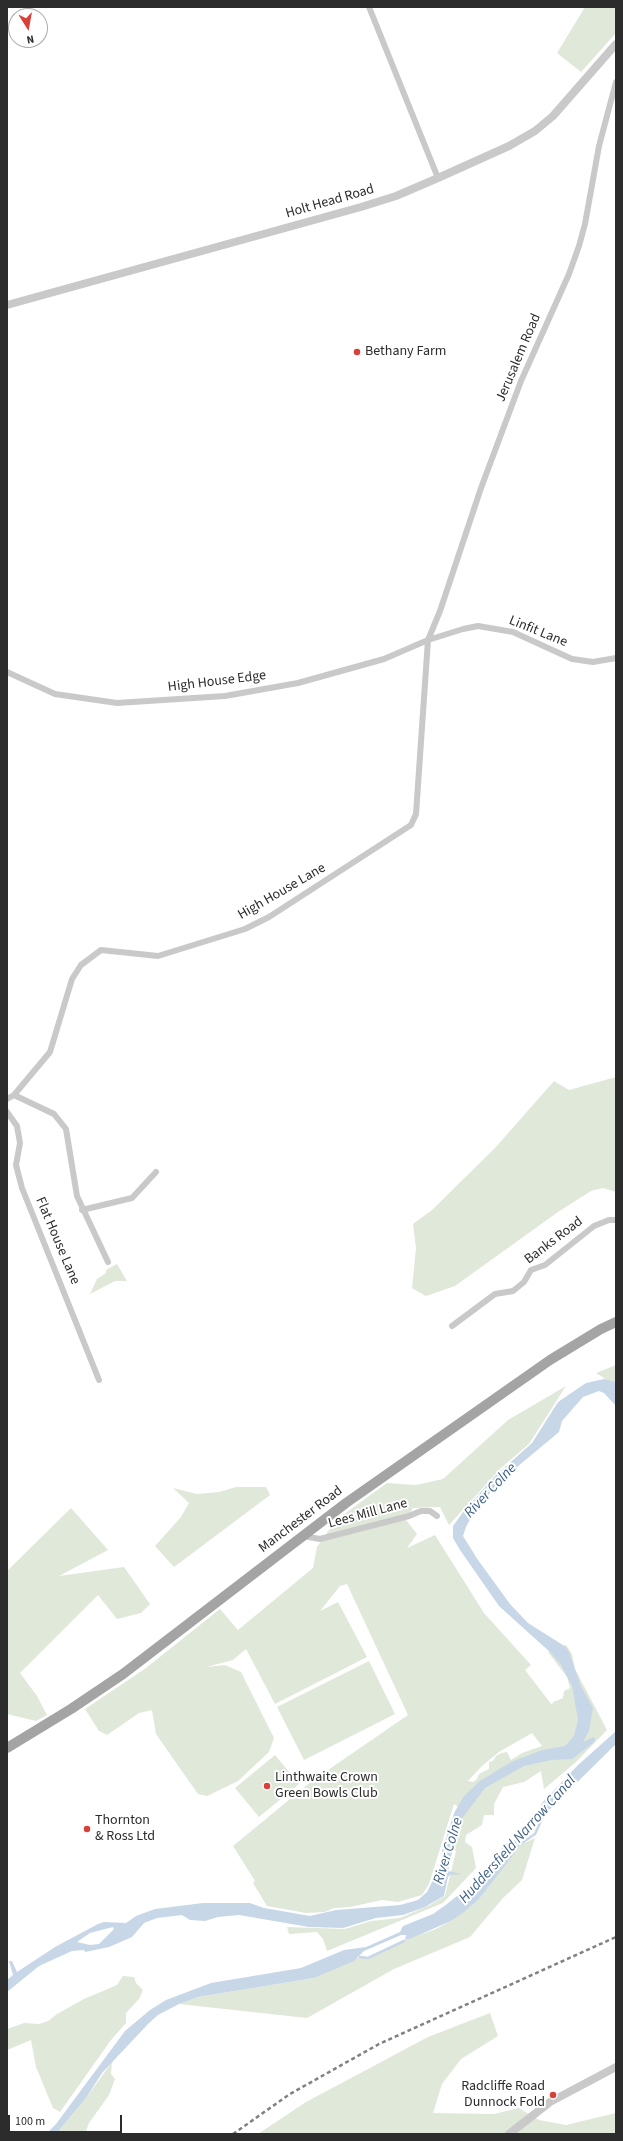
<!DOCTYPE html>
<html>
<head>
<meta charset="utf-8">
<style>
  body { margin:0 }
  #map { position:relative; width:623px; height:2141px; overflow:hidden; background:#fff; font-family:"Source Sans 3",sans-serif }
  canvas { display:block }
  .frame { position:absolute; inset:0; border:8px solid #2c2c2c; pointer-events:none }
  .north { position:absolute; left:8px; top:8px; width:40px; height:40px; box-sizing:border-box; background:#fff; border:1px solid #ababab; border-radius:50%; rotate:169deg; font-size:11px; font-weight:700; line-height:16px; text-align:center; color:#2c2c2c }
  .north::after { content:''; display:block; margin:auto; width:14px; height:18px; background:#d74139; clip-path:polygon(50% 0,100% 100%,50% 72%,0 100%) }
  .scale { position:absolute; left:8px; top:2115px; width:114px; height:18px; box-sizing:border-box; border:2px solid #2c2c2c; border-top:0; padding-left:5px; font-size:12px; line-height:14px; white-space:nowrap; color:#2c2c2c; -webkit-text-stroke:3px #fff; paint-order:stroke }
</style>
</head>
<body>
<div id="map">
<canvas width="623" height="2141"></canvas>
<div class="frame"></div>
<div class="north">N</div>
<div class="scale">100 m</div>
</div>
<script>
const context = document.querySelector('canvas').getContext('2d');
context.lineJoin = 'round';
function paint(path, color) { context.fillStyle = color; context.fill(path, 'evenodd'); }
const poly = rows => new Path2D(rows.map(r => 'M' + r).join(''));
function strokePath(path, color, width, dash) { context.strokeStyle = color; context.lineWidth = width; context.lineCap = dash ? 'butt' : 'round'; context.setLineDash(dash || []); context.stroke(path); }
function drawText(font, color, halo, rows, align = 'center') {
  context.font = font + ' "Source Sans 3",sans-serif'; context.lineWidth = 4; context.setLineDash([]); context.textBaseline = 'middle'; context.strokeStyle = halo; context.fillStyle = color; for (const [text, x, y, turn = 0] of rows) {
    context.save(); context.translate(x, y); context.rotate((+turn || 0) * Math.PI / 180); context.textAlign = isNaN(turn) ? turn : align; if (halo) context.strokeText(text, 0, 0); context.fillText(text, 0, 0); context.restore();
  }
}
const green = poly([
  [585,7,616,7,616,33,581,72,557,53],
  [616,1077,616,1192,603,1188,591,1191,558,1212,455,1286,426,1296,412,1288,416,1248,413,1224,432,1210,495,1148,554,1081,569,1090],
  [117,1264,127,1281,115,1281,90,1294,97,1279,106,1273,106,1270],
  [616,1365,616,1386,596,1373],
  [566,1386,529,1444,501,1468,449,1525,440,1507,413,1508,406,1520,417,1534,407,1548,435,1535,484,1613,531,1665,525,1670,552,1705,553,1702,563,1698,564,1691,570,1688,567,1677,548,1652,566,1645,572,1654,575,1669,607,1730,576,1762,544,1789,541,1771,524,1782,503,1787,494,1804,494,1815,484,1815,482,1825,466,1835,465,1842,472,1847,476,1868,443,1903,327,1951,323,1939,317,1932,289,1934,287,1927,345,1929,371,1921,400,1918,430,1905,445,1896,456,1851,451,1849,461,1809,454,1804,429,1884,422,1895,398,1902,382,1900,350,1907,334,1908,325,1912,306,1913,267,1906,253,1883,255,1881,233,1846,312,1781,408,1715,347,1584,340,1586,320,1611,338,1602,367,1657,275,1704,246,1649,233,1660,206,1667,225,1665,241,1672,274,1738,269,1752,238,1781,207,1796,198,1794,156,1734,152,1710,139,1713,107,1735,99,1731,85,1709,146,1668,220,1609,238,1630,313,1568,317,1547,336,1520,387,1483,416,1485,443,1479,508,1420],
  [532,1733,542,1746,522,1753,511,1760,507,1752,501,1753,496,1756,493,1761,489,1762,489,1769,479,1774,477,1779,473,1782,468,1781,482,1766,499,1752],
  [236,1487,266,1487,270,1495,174,1567,155,1546,181,1517,189,1503,173,1488,197,1494,219,1492],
  [71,1508,108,1550,59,1576,124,1567,150,1604,141,1613,117,1619,98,1595,20,1673,37,1696,47,1715,36,1721,7,1714,7,1571],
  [369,1661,395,1714,304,1760,277,1707],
  [275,1755,299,1784,259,1817,235,1788],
  [535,1838,522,1880,503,1898,470,1937,394,1969,307,2018,179,2004,198,1997,314,1978,360,1957,368,1958,405,1940,436,1929,451,1921,479,1899,513,1854,516,1847],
  [123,1976,134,1977,136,1983,143,1990,139,1999,126,2013,126,2023,111,2040,60,2112,53,2108,48,2096,36,2067,31,2040,7,2050,7,2029,24,2023,39,2024,48,2021,57,2014,84,1999,117,1985],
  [490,2013,498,2036,461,2059,442,2084,433,2113,494,2114,519,2108,539,2120,566,2125,616,2113,616,2134,258,2134,306,2102,428,2037],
  [112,2062,111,2074,115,2079,109,2095,89,2123,85,2134,56,2134,86,2098]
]);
const water = poly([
  [604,1379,615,1382,616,1406,604,1393,599,1391,583,1397,562,1421,559,1432,499,1482,473,1514,466,1527,463,1536,478,1560,510,1604,528,1623,566,1647,569,1652,581,1686,593,1708,589,1731,583,1742,594,1737,595,1741,593,1743,572,1759,551,1760,524,1766,485,1788,458,1824,448,1871,462,1874,450,1875,448,1877,444,1896,425,1907,403,1915,376,1918,343,1928,309,1927,239,1915,218,1917,205,1921,190,1920,182,1915,157,1918,144,1923,132,1937,109,1947,85,1952,84,1950,72,1951,39,1966,7,1992,7,1980,13,1975,9,1961,12,1961,17,1972,55,1947,98,1924,104,1922,126,1923,136,1916,155,1909,203,1903,250,1903,264,1908,310,1916,336,1910,400,1905,418,1900,427,1892,441,1864,442,1851,454,1813,464,1796,480,1781,511,1762,542,1750,565,1746,574,1736,578,1720,572,1686,561,1665,551,1653,499,1606,460,1550,453,1538,453,1526,463,1512,495,1476,532,1443,558,1402,586,1383],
  [113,1927,114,1929,99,1944,90,1945,77,1942,90,1933],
  [616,1731,616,1744,548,1811,542,1813,517,1843,514,1854,479,1899,464,1912,451,1921,412,1938,405,1940,406,1935,401,1935,364,1951,354,1961,314,1978,198,1997,179,2004,158,2015,148,2024,102,2073,86,2098,56,2134,46,2134,56,2124,125,2031,150,2010,166,2000,211,1983,301,1968,344,1950,366,1947,400,1932,403,1926,433,1914,447,1904,472,1884,506,1844,514,1841,539,1810,542,1803,577,1766]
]);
const stream = poly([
  [516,1847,535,1834,545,1812],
  [360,1957,368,1958,404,1941]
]);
const minor = poly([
  [369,7,438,178],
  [7,672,55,694,117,703,225,696,298,683,384,659,428,640,463,629,478,626,513,632,572,659,593,662,616,658],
  [14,1095,54,1114,66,1129,77,1196,108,1262],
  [7,1099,14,1095,50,1052,72,979,81,965,101,950,158,956,245,929,269,917,411,825,416,814,428,640,440,611,481,488,521,381,569,274,579,246,585,224,599,146,616,82],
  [7,1112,17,1126,20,1143,16,1165,22,1188,99,1380],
  [82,1210,132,1198,156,1172],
  [452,1326,495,1294,513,1291,524,1282,531,1270,545,1265,594,1226,609,1220,616,1220],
  [303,1536,320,1539,409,1516,421,1511,430,1511,437,1516]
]);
const tertiary = poly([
  [7,305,361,207,396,196,438,178,509,146,535,131,553,116,616,44],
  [509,2134,550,2102,616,2067]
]);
const primary = poly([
  [7,1748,71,1709,123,1674,346,1503,550,1360,601,1329,616,1322]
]);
const rail = poly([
  [233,2134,290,2094,379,2044,616,1937]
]);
const markers = [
  [357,352,4,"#d74139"],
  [267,1786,4,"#d74139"],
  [87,1829,4,"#d74139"],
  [553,2095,4,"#d74139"]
];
const streetNames = [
  ["Holt Head Road",330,202,-16],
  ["Jerusalem Road",519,358,-67],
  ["Linfit Lane",538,632,22],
  ["High House Edge",217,682,-7],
  ["High House Lane",282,892,-30],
  ["Flat House Lane",57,1241,67],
  ["Banks Road",554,1241,-37],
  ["Lees Mill Lane",368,1514,-15],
  ["Manchester Road",301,1520,-37]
];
const poiNames = [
  ["Bethany Farm",365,352],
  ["Linthwaite Crown",275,1778],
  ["Green Bowls Club",275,1794],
  ["Thornton",95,1821],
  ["& Ross Ltd",95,1837],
  ["Radcliffe Road",545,2087,"right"],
  ["Dunnock Fold",545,2103,"right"]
];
const waterNames = [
  ["River Colne",491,1491,-47],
  ["Huddersfield Narrow Canal",518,1840,-48],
  ["River Colne",449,1851,-73]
];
paint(green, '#e0e8da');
paint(water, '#c7d7e7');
strokePath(stream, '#c7d7e7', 2.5);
strokePath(minor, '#c9c9c9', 6);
strokePath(tertiary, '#c9c9c9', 8);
strokePath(primary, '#a4a4a4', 10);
strokePath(rail, '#818181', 2.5, [4, 3]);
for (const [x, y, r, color] of markers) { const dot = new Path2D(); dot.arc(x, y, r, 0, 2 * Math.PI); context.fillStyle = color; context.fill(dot); strokePath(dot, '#fff', 1.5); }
drawText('14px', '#2c2c2c', '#fff', streetNames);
drawText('14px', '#2c2c2c', '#fff', poiNames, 'left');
drawText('italic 15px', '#416387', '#fff', waterNames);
</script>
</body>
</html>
